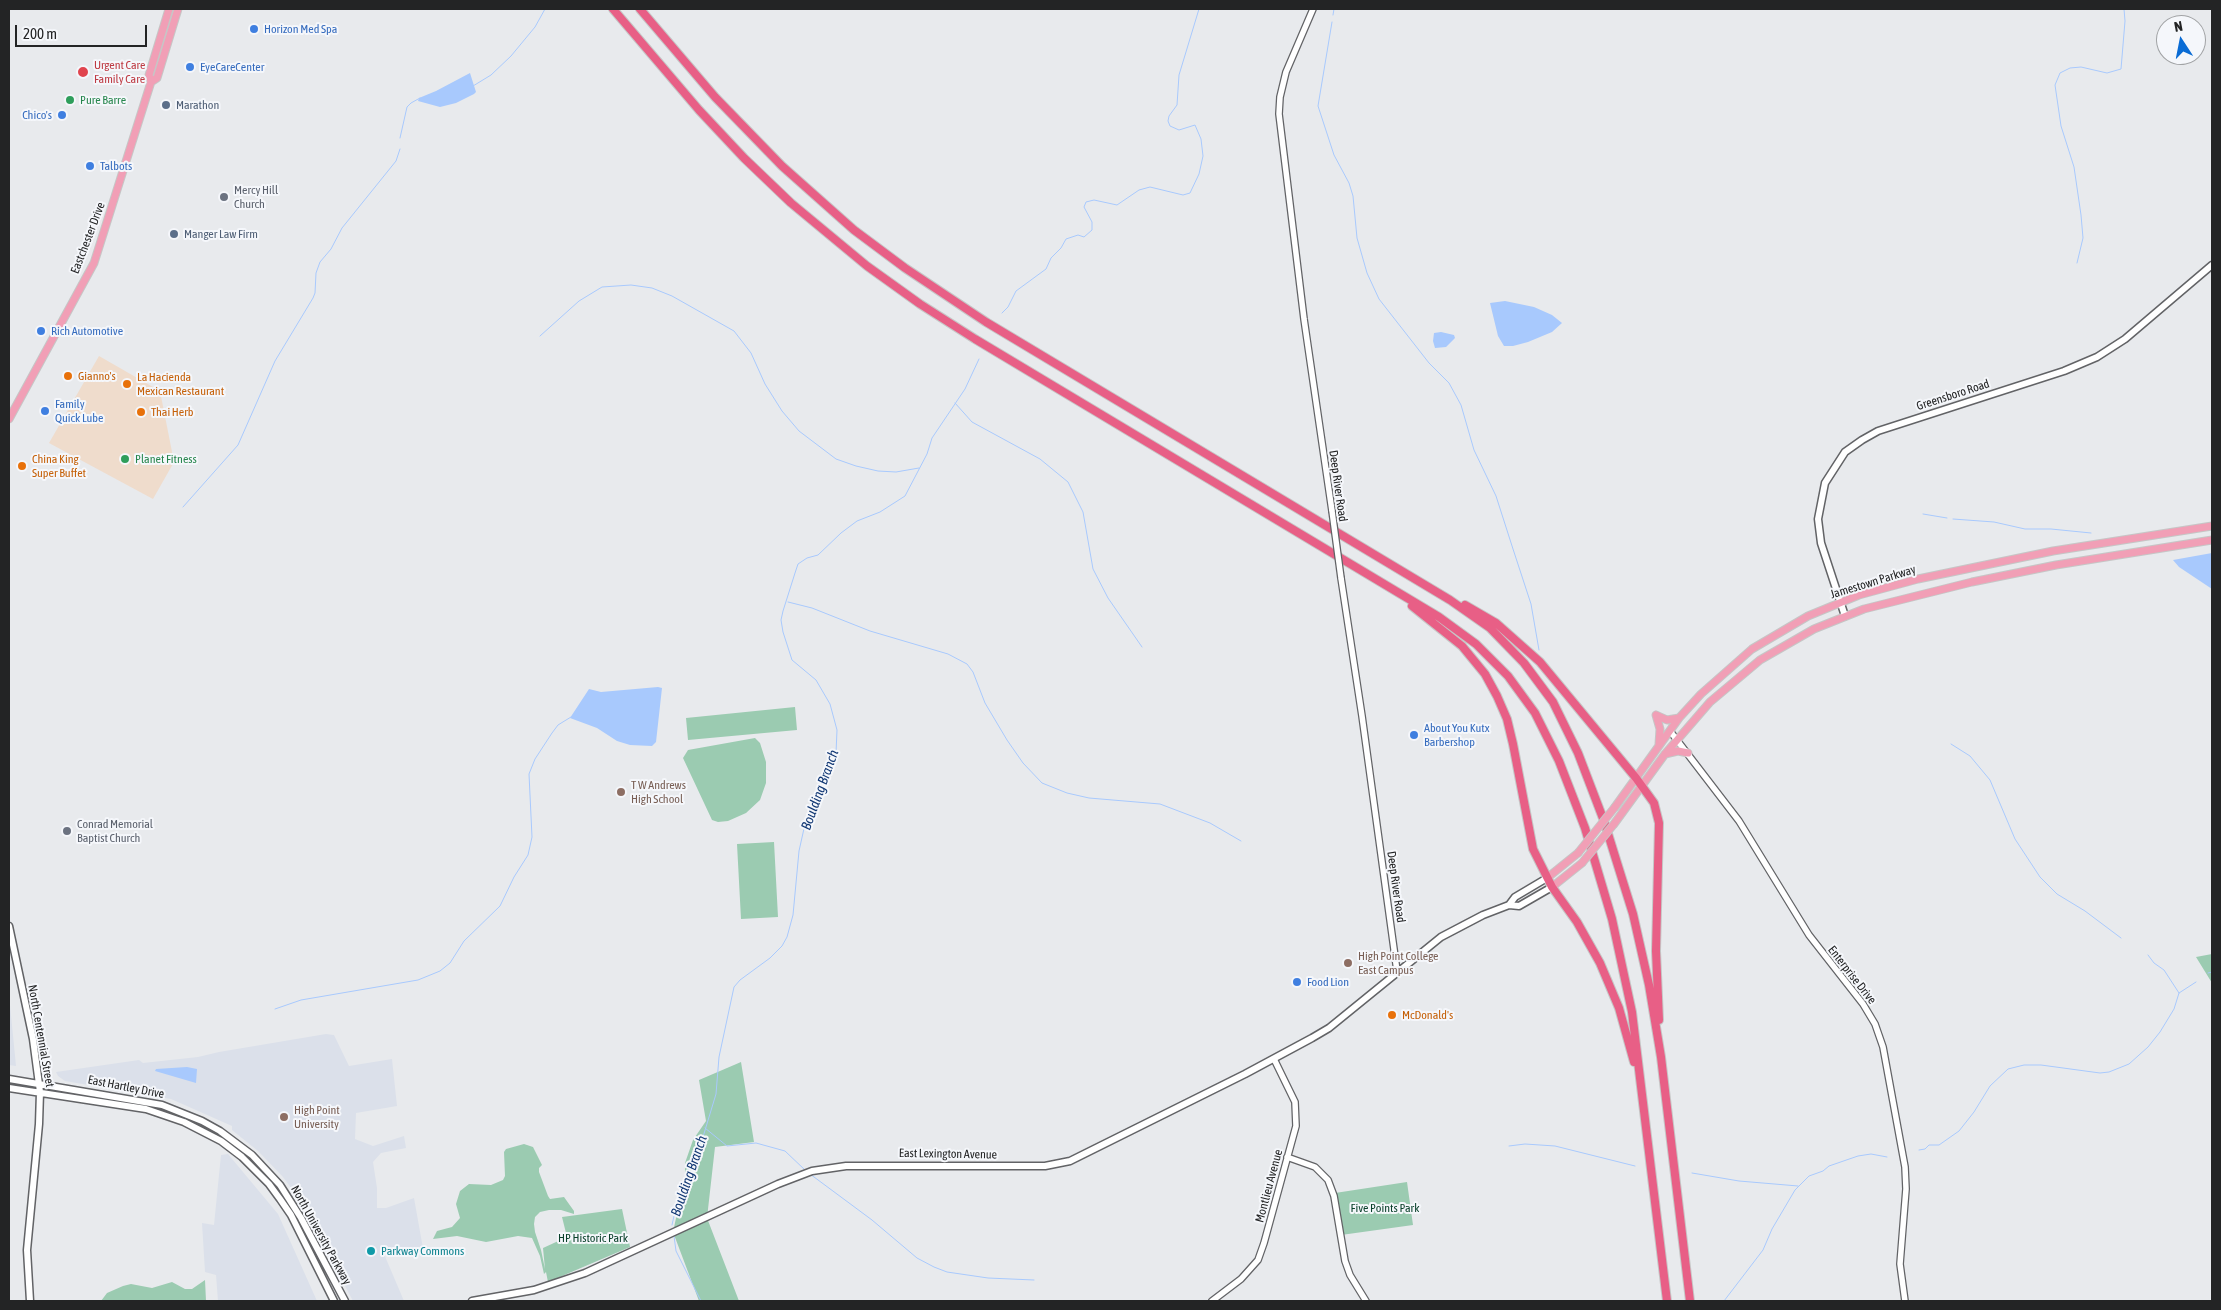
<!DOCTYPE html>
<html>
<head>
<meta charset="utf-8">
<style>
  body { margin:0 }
  #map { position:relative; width:2221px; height:1310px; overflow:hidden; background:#e8eaed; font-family:"Asap Condensed",sans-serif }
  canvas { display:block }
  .frame { position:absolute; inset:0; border:10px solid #232425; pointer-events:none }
  .north { position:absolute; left:2156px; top:15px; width:50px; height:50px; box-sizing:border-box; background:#f5f7fb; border:1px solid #a1a3a5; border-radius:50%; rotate:349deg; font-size:14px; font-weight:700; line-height:20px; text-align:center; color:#232425 }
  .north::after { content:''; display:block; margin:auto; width:18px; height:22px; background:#0a6cd5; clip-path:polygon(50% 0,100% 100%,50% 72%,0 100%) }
  .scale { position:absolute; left:15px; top:25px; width:132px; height:22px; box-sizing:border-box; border:2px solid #232425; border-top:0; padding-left:6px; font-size:15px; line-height:18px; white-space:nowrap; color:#232425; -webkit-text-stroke:4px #f5f7fb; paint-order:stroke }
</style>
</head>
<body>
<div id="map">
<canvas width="2221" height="1310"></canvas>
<div class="frame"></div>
<div class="north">N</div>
<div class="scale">200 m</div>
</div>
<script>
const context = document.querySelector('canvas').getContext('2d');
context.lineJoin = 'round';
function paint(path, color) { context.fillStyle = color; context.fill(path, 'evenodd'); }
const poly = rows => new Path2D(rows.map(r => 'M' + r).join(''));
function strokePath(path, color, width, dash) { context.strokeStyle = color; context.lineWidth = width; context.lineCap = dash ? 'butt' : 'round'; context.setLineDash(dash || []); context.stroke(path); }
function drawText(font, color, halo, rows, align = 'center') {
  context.font = font + ' "Asap Condensed",sans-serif'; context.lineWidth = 4; context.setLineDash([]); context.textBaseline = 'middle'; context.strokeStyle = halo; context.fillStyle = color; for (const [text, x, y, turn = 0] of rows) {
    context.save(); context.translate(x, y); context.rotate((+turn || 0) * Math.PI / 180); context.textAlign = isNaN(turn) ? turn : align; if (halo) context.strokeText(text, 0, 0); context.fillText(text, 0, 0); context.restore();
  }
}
const commercial = poly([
  [99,356,160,391,174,462,153,499,49,443]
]);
const built = poly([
  [9,995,16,1066,9,1065],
  [326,1034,334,1035,349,1066,392,1059,397,1106,356,1113,355,1139,373,1146,404,1136,406,1148,381,1153,373,1162,377,1188,377,1208,386,1208,414,1198,424,1254,384,1254,404,1301,353,1301,317,1233,313,1219,298,1197,283,1177,258,1151,232,1130,232,1126,171,1099,65,1081,58,1076,56,1072,139,1060,143,1063,198,1057,219,1052],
  [228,1154,278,1214,317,1301,218,1301,216,1275,205,1272,202,1223,214,1225,221,1155]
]);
const green = poly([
  [795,707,797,730,688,740,686,718],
  [755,738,760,743,766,762,766,783,760,800,746,813,728,821,718,822,712,820,683,758,688,750],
  [774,842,778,917,741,919,737,844],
  [2212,954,2212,983,2196,957],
  [741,1062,754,1142,715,1147,707,1218,739,1301,699,1301,673,1232,685,1177,685,1163,693,1140,706,1121,699,1080],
  [524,1144,533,1147,542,1165,539,1168,539,1172,548,1196,550,1199,564,1197,574,1211,574,1214,561,1210,549,1210,540,1212,535,1217,534,1224,535,1232,541,1250,545,1269,543,1248,567,1237,562,1217,622,1209,630,1247,548,1282,546,1272,544,1274,540,1256,532,1238,518,1236,486,1242,457,1236,433,1239,437,1231,452,1227,460,1218,456,1204,460,1191,469,1184,491,1185,503,1180,505,1176,504,1152,506,1149],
  [1407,1182,1413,1225,1341,1235,1335,1193],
  [205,1280,206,1301,101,1301,107,1293,123,1286,131,1284,152,1288,172,1282,185,1289,192,1289]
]);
const water = poly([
  [470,73,476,92,474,94,456,103,440,107,418,101,419,98,436,91],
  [1505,301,1534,307,1552,315,1562,323,1552,332,1528,342,1513,346,1504,346,1498,336,1490,303],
  [1441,332,1454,335,1455,338,1446,347,1435,348,1433,341,1434,333],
  [2212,553,2212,589,2179,567,2173,560],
  [658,687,662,688,656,742,652,746,630,745,617,741,597,728,570,718,589,689,601,692],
  [187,1067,197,1069,196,1083,155,1071,156,1069]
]);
const stream = poly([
  [1333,15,1334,9],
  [1332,22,1318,106,1334,155,1349,183,1353,196,1357,238,1367,273,1379,299,1429,363,1449,383,1461,405,1474,450,1496,496,1513,549,1531,604,1539,650],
  [473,86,491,75,511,56,535,27,545,9],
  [400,138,407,107,411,103,420,98],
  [2077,263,2083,238,2081,215,2074,167,2061,126,2055,85,2060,73,2070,68,2081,67,2107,73,2121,69,2125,21,2124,9],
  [1002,313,1008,307,1016,291,1046,269,1051,258,1061,248,1066,239,1078,235,1084,237,1092,230,1092,222,1084,207,1086,202,1094,200,1117,205,1139,190,1150,187,1183,195,1190,193,1199,174,1203,156,1201,139,1195,125,1179,130,1170,126,1168,121,1169,116,1177,105,1179,75,1199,9],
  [540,336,579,301,602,287,631,285,652,288,672,296,734,331,751,353,765,384,782,411,799,431,836,459,856,466,878,471,896,472,919,468],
  [955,403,972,422,1040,459,1068,482,1083,512,1093,569,1108,598,1142,647],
  [183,507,238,445,275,361,313,298,315,293,316,273,320,262,331,249,342,228,396,161,400,149],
  [1923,514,1947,518],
  [1953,519,1994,522,2025,529,2051,529,2091,533],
  [788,602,812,608,870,631,948,654,967,664,973,672,985,703,1007,740,1023,763,1042,783,1067,793,1089,798,1160,804,1210,823,1241,841],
  [1951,744,1970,756,1990,780,2015,839,2040,877,2057,894,2085,911,2121,938],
  [2148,955,2154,963,2164,970,2179,993],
  [2208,973,2212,972],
  [275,1009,301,1000,418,980,440,971,450,963,464,941,500,906,514,877,528,855,532,837,529,774,535,759,552,733,558,725,571,717],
  [705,1128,727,1146,756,1143,785,1151,805,1170],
  [1509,1146,1525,1144,1555,1146,1635,1166],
  [1919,1150,1925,1149,1929,1145,1939,1145,1959,1131,1974,1112,1990,1086,2008,1069,2024,1065,2041,1065,2100,1073,2109,1072,2129,1064,2148,1047,2160,1032,2174,1009,2179,993,2196,982],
  [1692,1173,1739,1181,1798,1186],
  [810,1174,872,1220,917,1258,934,1267,947,1272,988,1278,1034,1280],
  [672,1225,674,1216,680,1208,689,1183,716,1094,719,1057,734,987,740,980,770,958,782,946,787,937,793,915,799,851,805,824,811,807,830,771,836,753,837,730,830,704,816,680,792,660,783,632,781,620,783,611,795,573,798,564,807,558,818,555,841,533,857,521,880,512,905,496,927,454,932,438,965,389,979,359],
  [674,1236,676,1251,701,1301],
  [1724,1301,1763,1250,1772,1229,1795,1190,1809,1176,1823,1171,1829,1166,1858,1156,1871,1154,1887,1157]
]);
const tertiary = poly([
  [1313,9,1286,72,1280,97,1279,114,1304,319,1332,511],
  [1341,578,1362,716,1397,971],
  [1670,731,1739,821,1809,935,1863,1004,1875,1024,1883,1047,1905,1167,1906,1189,1900,1264,1905,1301],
  [1287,1157,1315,1167,1328,1180,1334,1196,1345,1261,1350,1275,1366,1301],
  [1212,1301,1241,1279,1258,1260,1264,1243,1296,1126,1295,1102,1274,1059]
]);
const secondary = poly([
  [1845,616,1821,543,1818,519,1825,483,1845,452,1862,440,1878,431,2064,371,2097,357,2125,339,2212,265],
  [1509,905,1515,897,1547,878],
  [9,926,33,1039,40,1092,39,1124,27,1250,30,1301],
  [9,1079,162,1105,202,1121,220,1131,252,1155,280,1185,301,1218,345,1301],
  [9,1088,146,1109,184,1122,221,1141,242,1157,269,1184,280,1199,291,1215,334,1301],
  [472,1301,534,1290,585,1273,778,1184,812,1171,846,1166,1045,1166,1070,1161,1245,1074,1312,1038,1329,1028,1441,937,1483,915,1509,905,1519,906,1552,887]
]);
const primary = poly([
  [151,82,157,78,178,9],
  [9,419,94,263,151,82,149,75,169,9],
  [1656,715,1660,729,1659,744],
  [1656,715,1667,720,1679,718],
  [1665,754,1678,751,1688,753],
  [1615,807,1679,718,1701,694,1752,649,1808,616,1859,595,1918,579,2053,551,2212,526],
  [1614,824,1665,754,1710,702,1760,660,1814,629,1864,609,1972,582,2056,565,2212,540],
  [1547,878,1578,853],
  [1552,887,1582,863]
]);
const motorway = poly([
  [613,9,699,110,744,158,791,203,867,266,920,304,975,339,1439,617,1476,644,1508,676,1535,713,1559,761,1585,828,1612,919,1632,1012,1667,1301],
  [640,9,715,97,782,166,854,230,905,268,986,322,1450,600,1490,628,1524,663,1553,702,1578,753,1604,821,1633,914,1649,985,1661,1057,1690,1301],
  [1465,605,1496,623,1540,662,1636,778,1654,803,1659,823,1656,951,1659,1020],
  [1412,606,1462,646,1485,674,1497,696,1507,719,1513,744,1533,849,1552,887,1577,922,1600,963,1619,1008,1634,1062]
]);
const tertiaryBridge = poly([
  [1332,511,1341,578]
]);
const primaryBridge = poly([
  [1578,853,1615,807],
  [1582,863,1614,824]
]);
const markers = [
  [254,29,5,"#3f7fe0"],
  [190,67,5,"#3f7fe0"],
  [83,72,6,"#e0444e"],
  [70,100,5,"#2e9e5b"],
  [166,105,5,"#5c6f8a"],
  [62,115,5,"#3f7fe0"],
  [90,166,5,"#3f7fe0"],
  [224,197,5,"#6b7280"],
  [174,234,5,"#5c6f8a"],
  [41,331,5,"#3f7fe0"],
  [68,376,5,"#e8710a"],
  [127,384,5,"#e8710a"],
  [45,411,5,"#3f7fe0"],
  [141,412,5,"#e8710a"],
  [125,459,5,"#2e9e5b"],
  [22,466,5,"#e8710a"],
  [1414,735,5,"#3f7fe0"],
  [621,792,5,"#8d6e63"],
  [67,831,5,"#6b7280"],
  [1348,963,5,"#8d6e63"],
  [1297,982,5,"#3f7fe0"],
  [1392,1015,5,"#e8710a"],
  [284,1117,5,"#8d6e63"],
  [371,1251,5,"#0f9aa8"]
];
const shopNames = [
  ["Horizon Med Spa",264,29],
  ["EyeCareCenter",200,67],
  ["Chico's",52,115,"right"],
  ["Talbots",100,166],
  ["Rich Automotive",51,331],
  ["Family",55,404],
  ["Quick Lube",55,418],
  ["About You Kutx",1424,728],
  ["Barbershop",1424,742],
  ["Food Lion",1307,982]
];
const healthNames = [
  ["Urgent Care",94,65],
  ["Family Care",94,79]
];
const leisureNames = [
  ["Pure Barre",80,100],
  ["Planet Fitness",135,459]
];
const serviceNames = [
  ["Marathon",176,105],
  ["Manger Law Firm",184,234]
];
const worshipNames = [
  ["Mercy Hill",234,190],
  ["Church",234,204],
  ["Conrad Memorial",77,824],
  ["Baptist Church",77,838]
];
const streetNames = [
  ["Eastchester Drive",88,238,-69],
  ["Greensboro Road",1953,395,-18],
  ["Deep River Road",1338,486,82],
  ["Jamestown Parkway",1873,582,-17],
  ["Deep River Road",1396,887,82],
  ["Enterprise Drive",1852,975,52],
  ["North Centennial Street",41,1036,80],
  ["East Hartley Drive",126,1087,11],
  ["East Lexington Avenue",948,1154,1],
  ["Montlieu Avenue",1269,1186,-75],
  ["North University Parkway",321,1235,61]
];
const foodNames = [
  ["Gianno's",78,376],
  ["La Hacienda",137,377],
  ["Mexican Restaurant",137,391],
  ["Thai Herb",151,412],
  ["China King",32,459],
  ["Super Buffet",32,473],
  ["McDonald's",1402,1015]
];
const educationNames = [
  ["T W Andrews",631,785],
  ["High School",631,799],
  ["High Point College",1358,956],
  ["East Campus",1358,970],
  ["High Point",294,1110],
  ["University",294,1124]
];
const parkNames = [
  ["Five Points Park",1385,1208],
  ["HP Historic Park",593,1238]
];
const cultureNames = [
  ["Parkway Commons",381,1251]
];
const waterNames = [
  ["Boulding Branch",820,790,-70],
  ["Boulding Branch",689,1176,-71]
];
paint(commercial, '#efdccc');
paint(built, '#dbe0ea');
paint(green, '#9bcbb1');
paint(water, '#a8c9fd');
strokePath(stream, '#a8c9fd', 1);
strokePath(tertiary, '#626366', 8);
strokePath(secondary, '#626366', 9);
strokePath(primary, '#c6c6c6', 9);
strokePath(motorway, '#c6c6c6', 10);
strokePath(tertiary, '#fff', 5.5);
strokePath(secondary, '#fff', 6);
strokePath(primary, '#f19fb6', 7);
strokePath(motorway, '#e85f86', 8);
strokePath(tertiaryBridge, '#626366', 8, []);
strokePath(primaryBridge, '#c6c6c6', 9, []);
strokePath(tertiaryBridge, '#fff', 5.5);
strokePath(primaryBridge, '#f19fb6', 7);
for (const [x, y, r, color] of markers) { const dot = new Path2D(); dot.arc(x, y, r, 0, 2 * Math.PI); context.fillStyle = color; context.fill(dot); strokePath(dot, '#f5f7fb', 2); }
drawText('12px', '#366cbe', '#f5f7fb', shopNames, 'left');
drawText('12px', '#be3a42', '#f5f7fb', healthNames, 'left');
drawText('12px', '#27864d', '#f5f7fb', leisureNames, 'left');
drawText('12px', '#4e5e75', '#f5f7fb', serviceNames, 'left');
drawText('12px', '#5b616d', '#f5f7fb', worshipNames, 'left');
drawText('12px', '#232425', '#f5f7fb', streetNames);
drawText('12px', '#c56008', '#f5f7fb', foodNames, 'left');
drawText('12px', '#785e54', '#f5f7fb', educationNames, 'left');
drawText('12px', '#09402a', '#f5f7fb', parkNames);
drawText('12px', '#0d838f', '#f5f7fb', cultureNames, 'left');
drawText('italic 14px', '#123874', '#f5f7fb', waterNames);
</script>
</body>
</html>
